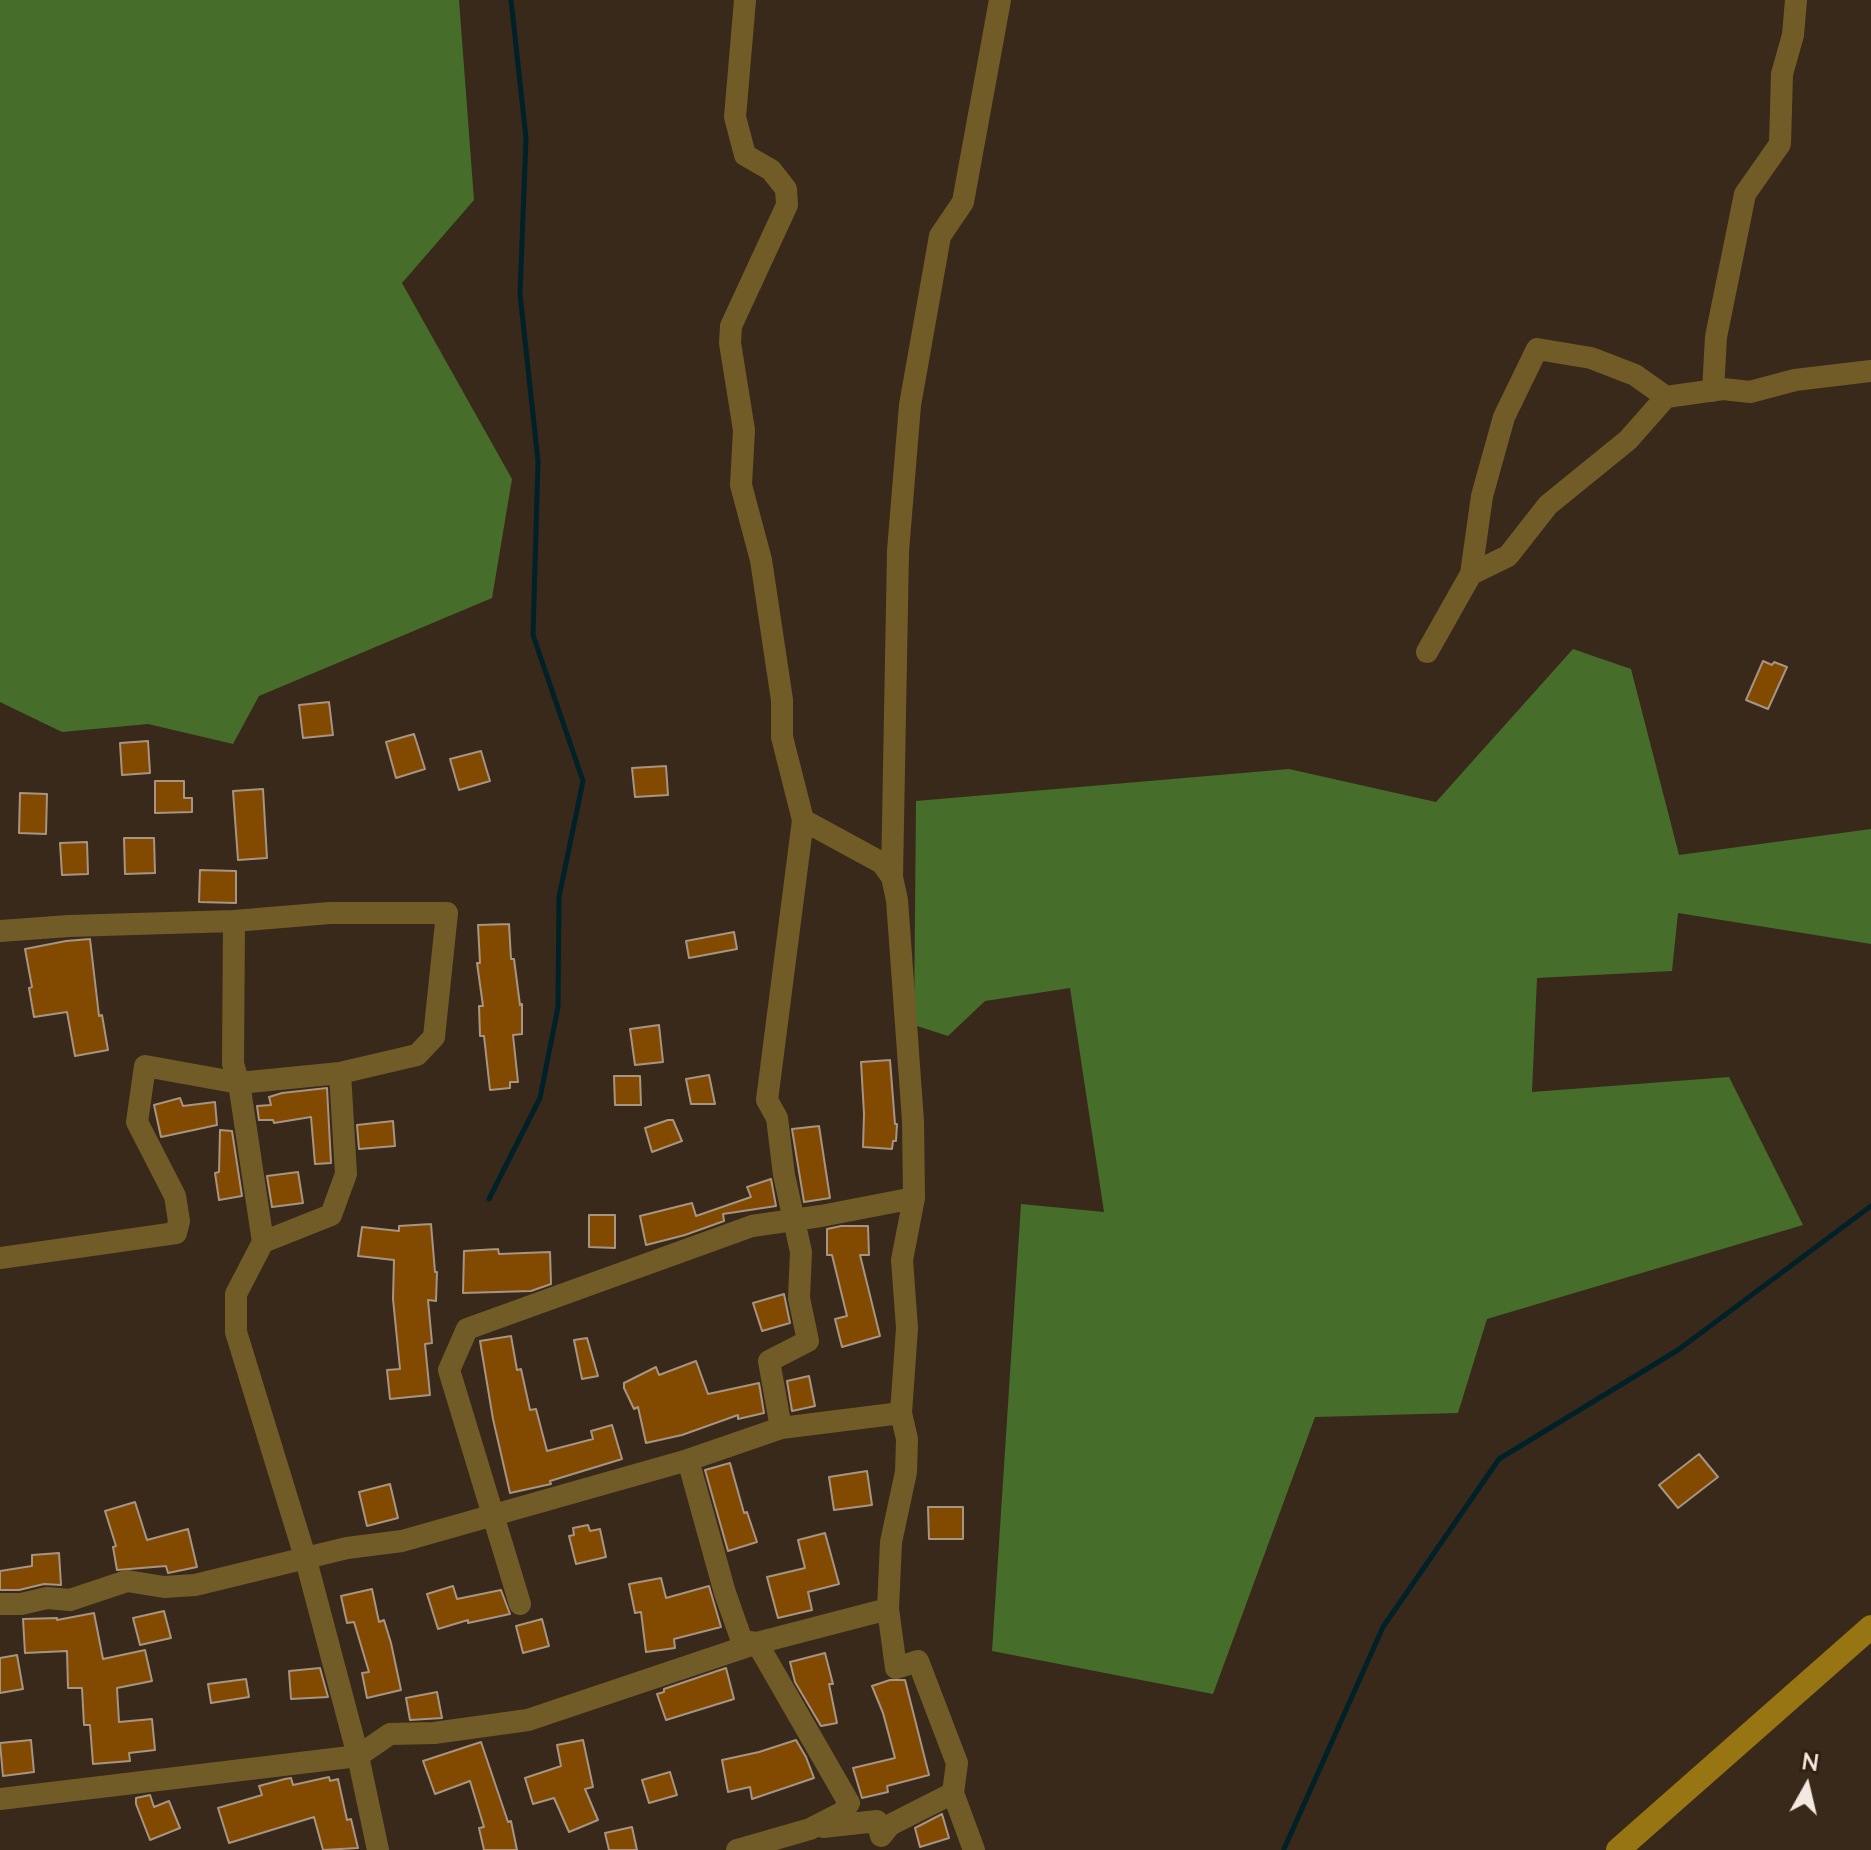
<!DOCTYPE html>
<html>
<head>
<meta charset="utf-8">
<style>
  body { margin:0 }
  #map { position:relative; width:1871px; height:1850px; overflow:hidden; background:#39291b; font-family:Lato,sans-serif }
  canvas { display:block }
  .north { position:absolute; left:1767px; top:1746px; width:80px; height:80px; -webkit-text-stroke:6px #2f2011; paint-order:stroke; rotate:8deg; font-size:22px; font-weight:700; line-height:32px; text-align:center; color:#f4e9e0 }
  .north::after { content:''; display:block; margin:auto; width:28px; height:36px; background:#f4e9e0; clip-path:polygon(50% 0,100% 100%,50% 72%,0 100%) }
</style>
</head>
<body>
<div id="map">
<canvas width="1871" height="1850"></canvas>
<div class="north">N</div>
</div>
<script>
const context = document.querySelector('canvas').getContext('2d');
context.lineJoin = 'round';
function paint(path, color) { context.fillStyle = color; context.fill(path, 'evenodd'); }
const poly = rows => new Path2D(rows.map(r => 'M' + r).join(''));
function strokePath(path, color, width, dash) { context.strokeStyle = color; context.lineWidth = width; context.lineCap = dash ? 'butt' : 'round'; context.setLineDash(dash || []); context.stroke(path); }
const forest = poly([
  [0,0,459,0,474,200,402,283,512,479,492,598,259,696,233,744,148,724,62,732,0,702],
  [1573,649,1631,669,1679,855,1871,829,1871,944,1678,913,1672,971,1537,978,1532,1092,1729,1077,1803,1225,1487,1319,1458,1413,1315,1417,1213,1694,992,1651,1021,1204,1104,1212,1070,988,985,1001,948,1036,914,1025,916,801,1289,769,1436,802]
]);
const stream = poly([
  [489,1199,540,1098,558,1007,559,897,583,781,533,635,538,461,520,294,526,138,511,0],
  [1284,1849,1383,1627,1499,1459,1678,1350,1871,1206]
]);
const building = poly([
  [1763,661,1772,665,1774,662,1787,667,1768,709,1746,700,1763,661],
  [329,702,333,735,303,738,299,705,329,702],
  [414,734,425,769,396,778,386,742,414,734],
  [148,741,150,773,122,775,120,743,148,741],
  [481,751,490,781,459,790,450,759,481,751],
  [666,766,668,795,635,797,632,768,666,766],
  [155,781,184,781,184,798,192,798,192,812,155,813,155,781],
  [263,789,267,858,238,860,233,791,263,789],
  [20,793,47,794,46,834,19,833,20,793],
  [124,838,154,838,155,873,125,874,124,838],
  [87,842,88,874,62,875,60,843,87,842],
  [200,870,236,871,236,903,199,902,200,870],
  [509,924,511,959,514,959,520,1005,522,1004,522,1034,513,1035,518,1082,510,1082,510,1088,490,1090,484,1036,480,1036,479,1006,483,1006,477,963,480,963,478,925,509,924],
  [734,932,737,949,689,958,686,941,734,932],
  [90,939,99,1016,102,1015,108,1050,75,1056,67,1012,34,1017,29,988,32,987,25,949,66,941,90,939],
  [659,1025,663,1062,635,1065,630,1029,659,1025],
  [890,1060,895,1124,897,1124,896,1141,893,1141,892,1149,863,1147,864,1114,861,1062,890,1060],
  [709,1075,715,1104,691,1104,686,1079,709,1075],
  [614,1076,640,1076,641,1105,615,1105,614,1076],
  [327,1088,331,1163,315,1164,311,1117,274,1123,273,1120,259,1120,257,1106,271,1105,269,1097,282,1093,327,1088],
  [180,1098,183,1106,215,1102,217,1125,161,1137,154,1105,180,1098],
  [668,1120,673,1120,682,1141,652,1152,645,1128,668,1120],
  [393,1121,395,1146,359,1149,357,1125,393,1121],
  [819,1126,830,1198,804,1202,792,1129,819,1126],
  [220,1130,232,1131,242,1196,219,1200,215,1173,219,1172,220,1130],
  [298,1172,303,1203,272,1207,267,1176,298,1172],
  [771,1179,776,1206,723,1214,724,1221,685,1235,646,1245,640,1216,692,1203,696,1216,751,1197,747,1187,771,1179],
  [589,1215,615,1215,615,1248,589,1247,589,1215],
  [431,1224,435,1272,437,1272,436,1301,428,1300,432,1343,425,1344,430,1395,390,1399,387,1370,400,1369,393,1299,394,1260,358,1256,362,1227,399,1231,399,1226,431,1224],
  [841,1226,868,1226,869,1255,860,1255,880,1336,842,1347,835,1319,847,1316,832,1255,827,1255,827,1229,841,1226],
  [498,1249,499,1254,550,1252,551,1284,531,1291,463,1293,464,1251,498,1249],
  [784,1294,790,1323,762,1331,753,1303,784,1294],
  [511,1336,517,1370,521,1369,530,1410,536,1409,547,1451,593,1439,591,1431,612,1425,622,1459,550,1481,551,1484,510,1493,493,1419,480,1341,511,1336],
  [587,1338,598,1376,582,1379,574,1340,587,1338],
  [696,1361,708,1394,759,1383,764,1413,738,1419,738,1415,682,1435,646,1443,638,1407,634,1409,624,1388,624,1383,656,1367,659,1375,696,1361],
  [809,1376,815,1406,792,1411,787,1381,809,1376],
  [1699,1454,1718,1477,1678,1508,1659,1485,1699,1454],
  [730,1463,744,1513,747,1512,757,1542,728,1551,705,1470,730,1463],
  [867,1471,872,1505,834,1510,829,1477,867,1471],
  [390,1484,398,1518,367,1526,359,1492,390,1484],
  [135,1502,147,1540,188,1529,197,1567,168,1573,166,1566,117,1570,113,1547,116,1546,105,1511,135,1502],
  [928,1507,963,1507,963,1539,929,1539,928,1507],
  [588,1525,590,1531,600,1529,606,1557,576,1564,569,1536,574,1535,573,1528,588,1525],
  [825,1533,839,1584,808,1592,812,1610,778,1618,767,1577,805,1568,798,1540,825,1533],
  [59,1553,61,1585,44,1584,19,1590,0,1590,0,1571,32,1566,32,1555,59,1553],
  [661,1578,666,1598,709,1586,721,1627,674,1639,675,1648,646,1652,641,1612,635,1613,629,1584,661,1578],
  [453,1586,457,1599,501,1590,510,1614,468,1623,468,1620,438,1629,427,1594,453,1586],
  [372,1589,379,1622,384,1620,391,1643,401,1690,367,1698,362,1673,369,1672,354,1622,347,1623,341,1596,372,1589],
  [164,1611,171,1638,140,1645,133,1618,164,1611],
  [94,1613,103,1659,145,1650,152,1681,117,1688,119,1722,152,1719,155,1750,129,1753,130,1761,93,1764,90,1725,84,1725,82,1688,68,1688,67,1651,25,1653,23,1619,57,1618,57,1620,94,1613],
  [542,1619,549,1646,523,1653,516,1626,542,1619],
  [825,1653,833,1684,829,1684,837,1723,821,1726,795,1682,790,1662,825,1653],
  [17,1655,23,1689,0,1693,0,1658,17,1655],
  [320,1668,328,1697,291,1699,289,1671,320,1668],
  [726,1668,734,1699,666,1720,657,1694,664,1692,664,1689,726,1668],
  [246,1679,249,1697,211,1703,208,1684,246,1679],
  [890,1680,905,1680,929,1775,887,1786,888,1792,862,1798,853,1768,895,1758,883,1713,872,1686,890,1680],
  [437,1692,442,1718,410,1720,406,1698,437,1692],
  [31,1740,34,1772,3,1776,0,1743,31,1740],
  [583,1740,593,1787,585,1789,598,1820,569,1832,554,1798,533,1804,525,1778,561,1766,557,1745,583,1740],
  [796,1740,806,1757,814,1778,752,1799,750,1787,728,1792,722,1760,759,1752,796,1740],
  [481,1742,508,1822,511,1821,517,1850,484,1850,479,1828,484,1827,470,1781,435,1794,423,1761,481,1742],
  [670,1772,677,1795,649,1803,642,1780,670,1772],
  [329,1777,330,1781,338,1779,347,1820,351,1819,358,1848,323,1850,314,1817,229,1843,218,1808,262,1795,259,1786,285,1779,291,1778,293,1785,329,1777],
  [150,1795,154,1807,169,1801,180,1828,150,1840,136,1804,136,1798,150,1795],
  [942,1814,949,1838,920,1847,915,1828,942,1814],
  [632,1827,637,1850,609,1850,605,1833,632,1827]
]);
const street = poly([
  [1713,391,1716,337,1745,194,1780,144,1782,74,1793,35,1796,0],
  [1471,574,1508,556,1548,505,1628,440,1666,397,1723,389,1750,392,1795,380,1871,371],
  [1427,652,1471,574,1482,496,1504,417,1537,349,1591,358,1635,375,1666,397],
  [803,820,882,863,892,877,897,900,913,1121,914,1198,902,1260,907,1328,901,1413,907,1439,906,1472,891,1542,888,1609,896,1668,918,1661,957,1763,953,1793,890,1825,881,1836,877,1821,823,1827],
  [892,877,898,551,910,405,940,236,963,202,1000,0],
  [234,921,233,1064,239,1083,263,1242,236,1294,236,1332,306,1560,358,1756,390,1734,434,1733,528,1720,757,1643,888,1609],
  [0,931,69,926,234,921,330,913,447,913,434,1037,417,1055,340,1073,239,1083,145,1066,137,1122,175,1196,179,1221,176,1233,0,1258],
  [263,1242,331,1215,346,1174,340,1073],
  [781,1428,901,1413],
  [0,1604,21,1604,47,1598,70,1600,127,1581,164,1587,195,1585,347,1548,402,1541,688,1460],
  [520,1604,449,1370,467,1329,752,1226,821,1216,914,1198],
  [953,1793,974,1850],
  [0,1799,358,1756,378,1850],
  [737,1850,810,1829,843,1812,849,1803,757,1643,742,1641,725,1593,688,1460,781,1428,769,1361,808,1341,799,1298,801,1252,784,1175,777,1118,767,1100,803,820,782,737,782,700,761,560,741,485,744,430,730,343,731,326,787,205,786,189,771,170,745,155,735,117,745,0]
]);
const secondary = poly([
  [1618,1850,1871,1627]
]);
paint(forest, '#466d2a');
strokePath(stream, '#002127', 5);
paint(building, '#824a00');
strokePath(building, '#a79482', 2);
strokePath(street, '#715c28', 22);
strokePath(secondary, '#977512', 24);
</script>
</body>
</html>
